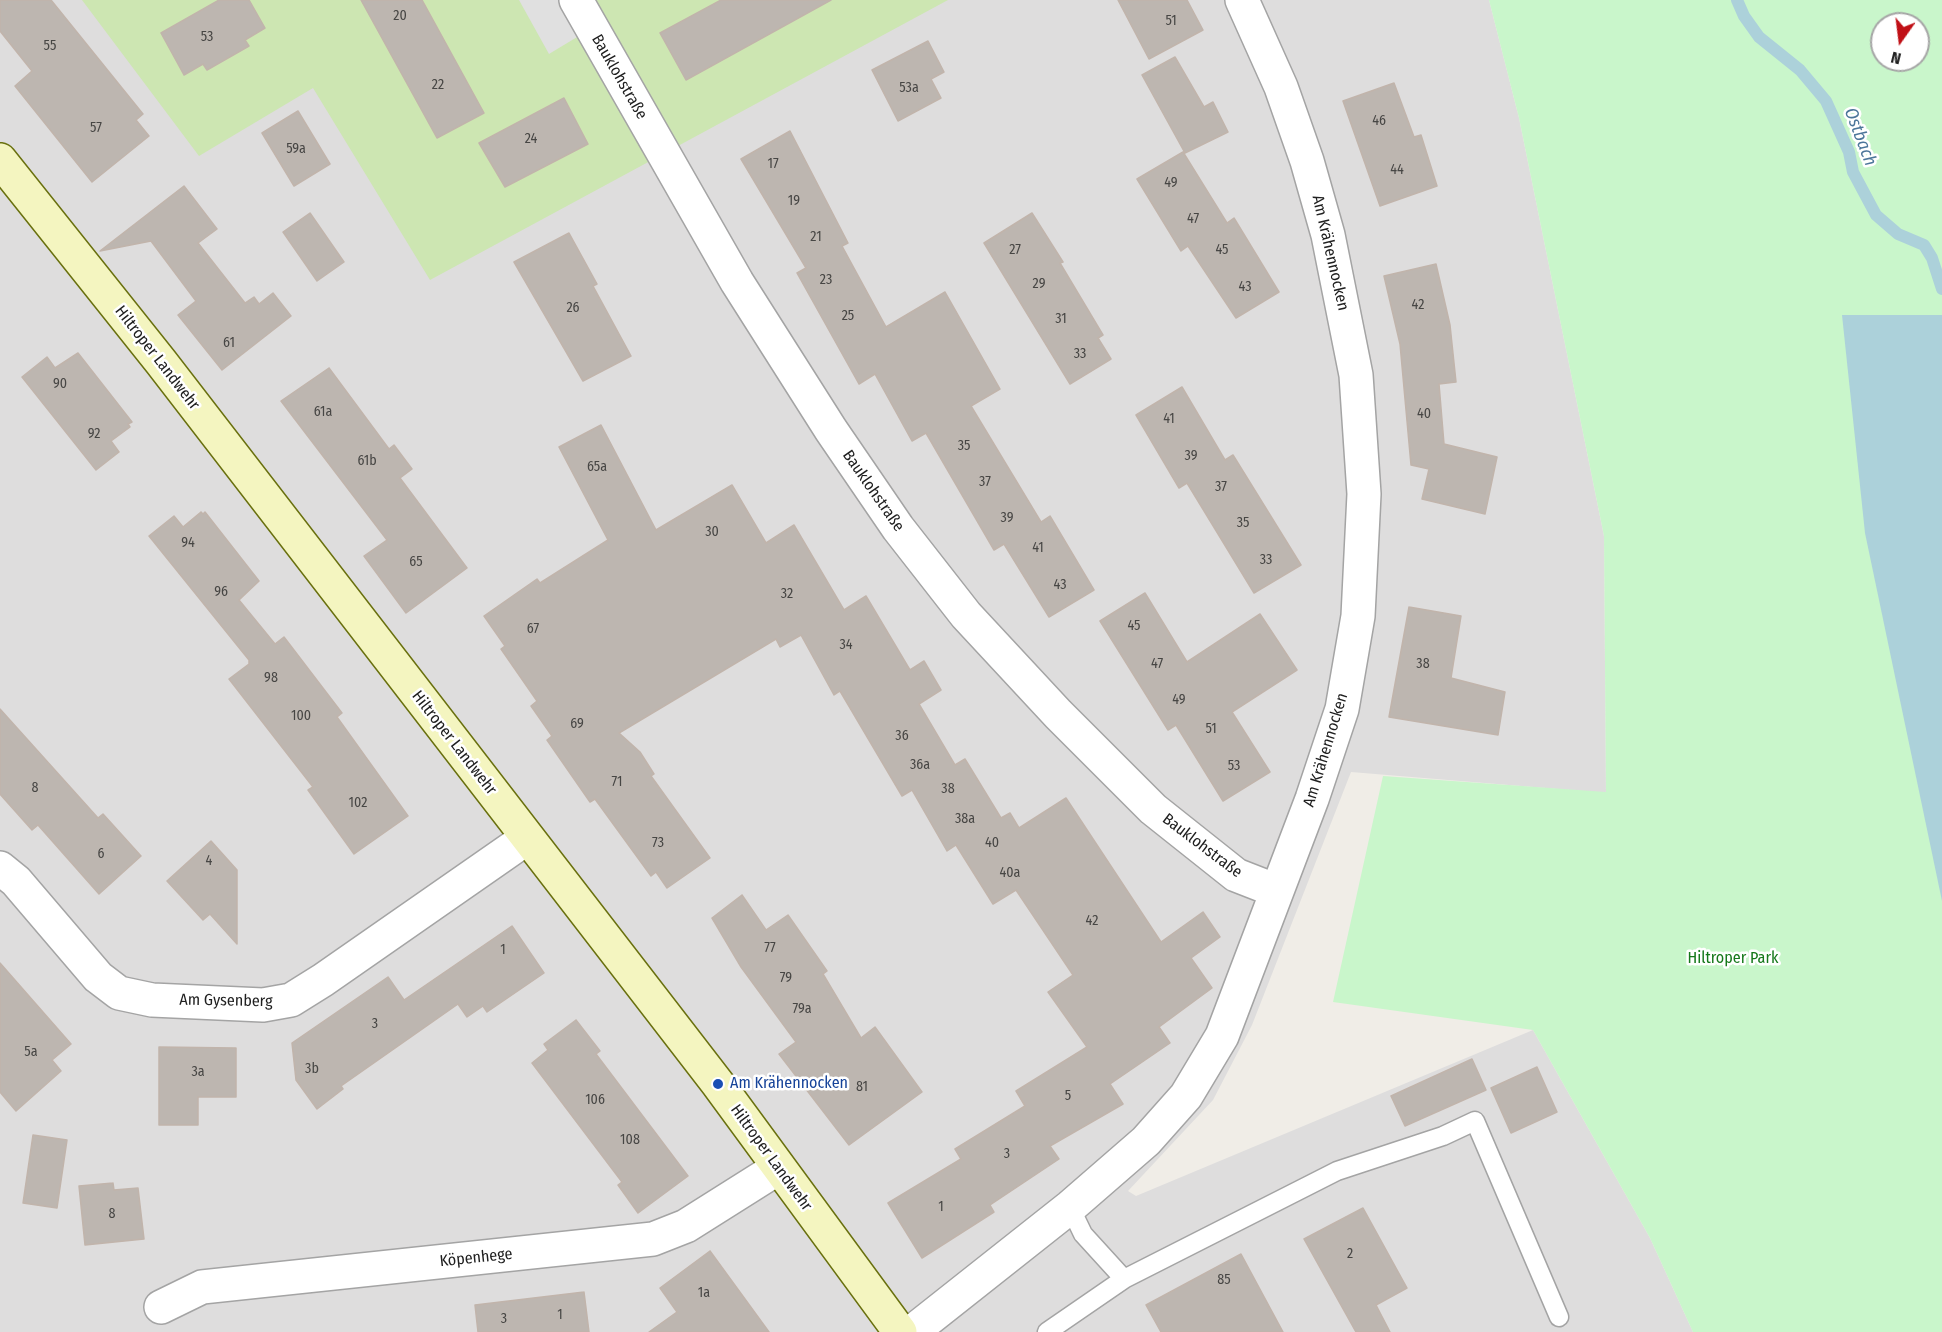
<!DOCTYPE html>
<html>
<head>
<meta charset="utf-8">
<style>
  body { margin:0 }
  #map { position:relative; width:1942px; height:1332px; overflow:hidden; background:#f0ede7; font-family:"Fira Sans Condensed",sans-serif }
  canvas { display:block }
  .north { position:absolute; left:1870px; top:12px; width:60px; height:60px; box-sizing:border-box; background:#fff; border:2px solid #a6a6a6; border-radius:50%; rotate:194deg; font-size:16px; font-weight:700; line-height:24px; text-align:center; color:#202020 }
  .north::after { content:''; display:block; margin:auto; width:21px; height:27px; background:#c01016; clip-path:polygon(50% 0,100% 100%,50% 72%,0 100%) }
</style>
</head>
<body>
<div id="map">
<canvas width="1942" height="1332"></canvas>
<div class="north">N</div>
</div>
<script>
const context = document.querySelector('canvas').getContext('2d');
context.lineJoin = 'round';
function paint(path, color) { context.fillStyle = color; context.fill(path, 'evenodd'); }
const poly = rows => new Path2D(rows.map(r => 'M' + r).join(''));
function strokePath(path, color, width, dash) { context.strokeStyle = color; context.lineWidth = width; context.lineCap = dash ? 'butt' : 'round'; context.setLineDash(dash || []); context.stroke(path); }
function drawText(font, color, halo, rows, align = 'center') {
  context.font = font + ' "Fira Sans Condensed",sans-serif'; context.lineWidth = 5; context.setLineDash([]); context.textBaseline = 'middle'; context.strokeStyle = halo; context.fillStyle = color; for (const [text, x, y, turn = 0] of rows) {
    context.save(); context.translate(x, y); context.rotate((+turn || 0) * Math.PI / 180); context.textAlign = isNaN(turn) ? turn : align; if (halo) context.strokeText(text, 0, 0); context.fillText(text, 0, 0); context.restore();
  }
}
const residential = poly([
  [0,0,1489,0,1519,118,1604,536,1606,793,1351,772,1252,1025,1213,1100,1128,1191,1136,1196,1533,1030,1650,1238,1693,1332,0,1332]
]);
const grass = poly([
  [82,0,948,0,430,280,313,88,199,156]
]);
const park = poly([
  [1489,0,1942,0,1942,1332,1693,1332,1650,1238,1533,1030,1333,1002,1383,776,1606,792,1604,536,1519,118],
  [1882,24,1918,24,1918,60,1882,60]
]);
const parking = poly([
  [519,0,576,0,592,28,549,54]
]);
const water = poly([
  [1842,315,1942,315,1942,901,1865,533]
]);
const stream = poly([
  [1737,0,1744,16,1759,37,1800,70,1826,101,1849,152,1853,172,1876,215,1898,234,1924,245,1932,258,1942,289]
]);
const building = poly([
  [0,0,51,0,143,114,136,120,149,136,92,182,15,86,32,71,0,31,0,0],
  [219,0,249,0,265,28,245,40,249,46,207,70,203,64,184,75,161,33,219,0],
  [361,0,422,0,484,113,437,138,361,0],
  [721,0,831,0,686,80,660,33,721,0],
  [1118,0,1187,0,1203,30,1149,59,1118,0],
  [928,41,944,72,931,79,941,98,898,121,872,70,928,41],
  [1175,57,1204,107,1213,102,1228,132,1185,153,1142,75,1175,57],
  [1394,83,1414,137,1421,135,1437,186,1380,206,1343,101,1394,83],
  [564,98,588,144,505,187,479,143,564,98],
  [298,111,330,164,294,186,262,133,298,111],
  [790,131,848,243,842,246,886,327,945,292,1000,389,971,406,1041,522,1050,516,1094,590,1049,617,1004,544,994,550,926,433,912,441,875,374,859,384,797,273,806,268,741,159,790,131],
  [1183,152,1227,223,1234,218,1279,292,1236,318,1188,246,1181,251,1137,179,1183,152],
  [184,186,217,229,198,243,245,303,254,297,259,304,273,293,291,316,222,370,178,315,196,301,151,241,100,251,184,186],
  [310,213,344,262,317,281,283,232,310,213],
  [1032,213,1063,262,1060,263,1103,335,1098,338,1111,359,1070,384,984,243,1032,213],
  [569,233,597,284,593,286,631,356,583,381,514,262,569,233],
  [1436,264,1450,325,1456,382,1439,384,1444,444,1497,457,1485,514,1422,499,1429,469,1411,465,1400,344,1384,276,1436,264],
  [78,353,132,422,128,424,130,427,111,441,119,452,96,470,22,377,47,357,55,368,78,353],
  [329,368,389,449,394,445,412,469,400,478,467,568,406,613,364,556,387,540,281,401,329,368],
  [1182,387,1225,460,1233,455,1301,565,1254,593,1187,483,1179,488,1136,415,1182,387],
  [601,425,656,530,732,485,766,543,794,525,844,610,866,596,910,670,924,661,941,690,919,704,955,765,965,759,1001,818,1010,813,1019,828,1066,798,1161,942,1203,912,1220,937,1191,958,1212,988,1159,1027,1170,1043,1110,1084,1123,1104,1050,1146,1059,1159,990,1205,994,1212,922,1258,888,1203,961,1159,955,1149,1025,1106,1016,1091,1087,1047,1048,992,1073,975,1016,890,993,904,956,845,947,851,912,790,902,796,840,691,834,695,801,635,780,647,776,639,619,733,640,752,654,774,651,776,710,858,667,888,656,872,651,876,595,799,590,802,547,740,552,736,531,706,537,701,501,649,505,646,484,616,537,579,540,583,608,540,559,447,601,425],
  [201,512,203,514,205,512,259,581,239,600,275,644,284,637,342,713,337,717,408,816,354,854,308,790,313,787,229,679,249,664,249,660,149,536,174,516,183,527,201,512],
  [1145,593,1187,662,1260,614,1297,670,1232,712,1270,772,1223,801,1176,725,1168,730,1100,621,1145,593],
  [1409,607,1461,616,1451,678,1505,692,1498,735,1389,717,1409,607],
  [0,709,98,818,103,814,141,856,99,894,38,825,32,830,0,794,0,709],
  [211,841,237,870,237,944,210,914,203,920,167,881,211,841],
  [742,895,766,930,788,915,827,971,823,974,861,1038,875,1027,922,1092,849,1145,779,1054,796,1042,741,967,712,918,742,895],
  [512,926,544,973,487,1012,483,1006,467,1017,458,1004,341,1086,343,1089,317,1109,296,1080,292,1043,388,977,404,1000,512,926],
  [0,963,71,1044,52,1060,61,1071,16,1111,0,1092,0,963],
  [576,1020,600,1051,596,1054,688,1176,638,1213,618,1185,622,1182,532,1063,548,1050,544,1044,576,1020],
  [159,1047,236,1048,236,1097,198,1097,198,1125,159,1125,159,1047],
  [1472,1059,1486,1090,1405,1126,1391,1096,1472,1059],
  [1537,1067,1557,1112,1511,1133,1491,1088,1537,1067],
  [33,1135,67,1140,57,1208,23,1203,33,1135],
  [113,1183,114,1190,138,1188,144,1239,85,1245,79,1186,113,1183],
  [1363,1208,1407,1288,1376,1305,1390,1332,1356,1332,1304,1239,1363,1208],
  [710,1251,769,1332,649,1332,677,1312,660,1288,710,1251],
  [1241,1254,1283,1332,1161,1332,1146,1305,1241,1254],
  [584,1292,589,1332,478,1332,475,1305,584,1292]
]);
const lane = poly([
  [1070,1207,1083,1234,1124,1279,1337,1171,1443,1136,1475,1121,1559,1317],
  [1047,1332,1124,1279]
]);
const street = poly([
  [576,0,737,282,831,430,898,528,966,615,1058,714,1153,809,1236,875,1277,891],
  [0,868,16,881,98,977,119,993,152,1000,263,1005,291,1000,323,980,527,838],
  [161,1307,202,1287,653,1239,686,1226,778,1168],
  [912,1332,1070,1207,1146,1141,1186,1096,1222,1036,1312,799,1342,709,1358,616,1364,494,1356,375,1328,235,1307,161,1281,87,1242,0]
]);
const secondary = poly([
  [0,160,161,362,718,1084,900,1332]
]);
const markers = [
  [718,1084,6,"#1a4fb4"]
];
const numberNames = [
  ["20",400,16],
  ["51",1171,21],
  ["53",207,37],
  ["55",50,46],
  ["22",438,85],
  ["53a",909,88],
  ["46",1379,121],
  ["57",96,128],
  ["24",531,139],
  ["59a",296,149],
  ["17",773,164],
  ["44",1397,170],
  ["49",1171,183],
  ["19",794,201],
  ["47",1193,219],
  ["21",816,237],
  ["27",1015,250],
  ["45",1222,250],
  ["23",826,280],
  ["29",1039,284],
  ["43",1245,287],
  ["42",1418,305],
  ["26",573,308],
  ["25",848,316],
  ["31",1061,319],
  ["61",229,343],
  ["33",1080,354],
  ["90",60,384],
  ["61a",323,412],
  ["40",1424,414],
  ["41",1169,419],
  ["92",94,434],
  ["35",964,446],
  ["39",1191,456],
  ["61b",367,461],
  ["65a",597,467],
  ["37",985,482],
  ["37",1221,487],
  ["39",1007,518],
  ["35",1243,523],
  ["30",712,532],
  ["94",188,543],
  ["41",1038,548],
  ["33",1266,560],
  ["65",416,562],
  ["43",1060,585],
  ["96",221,592],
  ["32",787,594],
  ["45",1134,626],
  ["67",533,629],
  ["34",846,645],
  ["47",1157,664],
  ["38",1423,664],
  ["98",271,678],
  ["49",1179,700],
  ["100",301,716],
  ["69",577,724],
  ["51",1211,729],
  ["36",902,736],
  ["36a",920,765],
  ["53",1234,766],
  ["71",617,782],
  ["8",35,788],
  ["38",948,789],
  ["102",358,803],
  ["38a",965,819],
  ["73",658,843],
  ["40",992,843],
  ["6",101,854],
  ["4",209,861],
  ["40a",1010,873],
  ["42",1092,921],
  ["77",770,948],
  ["1",503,950],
  ["79",786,978],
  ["79a",802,1009],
  ["3",375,1024],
  ["5a",31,1052],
  ["3b",312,1069],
  ["3a",198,1072],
  ["81",862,1087],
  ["5",1068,1096],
  ["106",595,1100],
  ["108",630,1140],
  ["3",1007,1154],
  ["1",941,1207],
  ["8",112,1214],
  ["2",1350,1254],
  ["85",1224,1280],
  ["1a",704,1293],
  ["1",560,1315],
  ["3",504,1319]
];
const streetNames = [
  ["Bauklohstraße",619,77,60],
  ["Am Krähennocken",1330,253,77],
  ["Hiltroper Landwehr",157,358,52],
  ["Bauklohstraße",873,491,55],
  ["Hiltroper Landwehr",454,743,52],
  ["Am Krähennocken",1326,750,-73],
  ["Bauklohstraße",1202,846,37],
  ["Am Gysenberg",226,1001,1],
  ["Hiltroper Landwehr",771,1158,54],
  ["Köpenhege",476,1258,-6]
];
const parkNames = [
  ["Hiltroper Park",1733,959]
];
const transitNames = [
  ["Am Krähennocken",730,1084]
];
const waterNames = [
  ["Ostbach",1860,137,69]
];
paint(residential, '#dedddd');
paint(grass, '#cde6b2');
paint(park, '#c9f6cb');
paint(parking, '#e0e0e0');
paint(water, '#acd1da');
strokePath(stream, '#acd1da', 12);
paint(building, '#bdb6b0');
strokePath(building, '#c1b4ab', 1.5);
strokePath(lane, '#a4a4a4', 21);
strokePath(street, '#a4a4a4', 36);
strokePath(secondary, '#69700e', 36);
strokePath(lane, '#fff', 18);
strokePath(street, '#fff', 33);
strokePath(secondary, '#f4f5c0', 33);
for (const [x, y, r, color] of markers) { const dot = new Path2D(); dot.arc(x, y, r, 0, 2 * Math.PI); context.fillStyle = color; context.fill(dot); strokePath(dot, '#fff', 2); }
drawText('14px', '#474644', null, numberNames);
drawText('16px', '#202020', '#fff', streetNames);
drawText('16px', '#15781a', '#fff', parkNames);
drawText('16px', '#164399', '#fff', transitNames, 'left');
drawText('italic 18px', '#4c769a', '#fff', waterNames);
</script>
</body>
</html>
